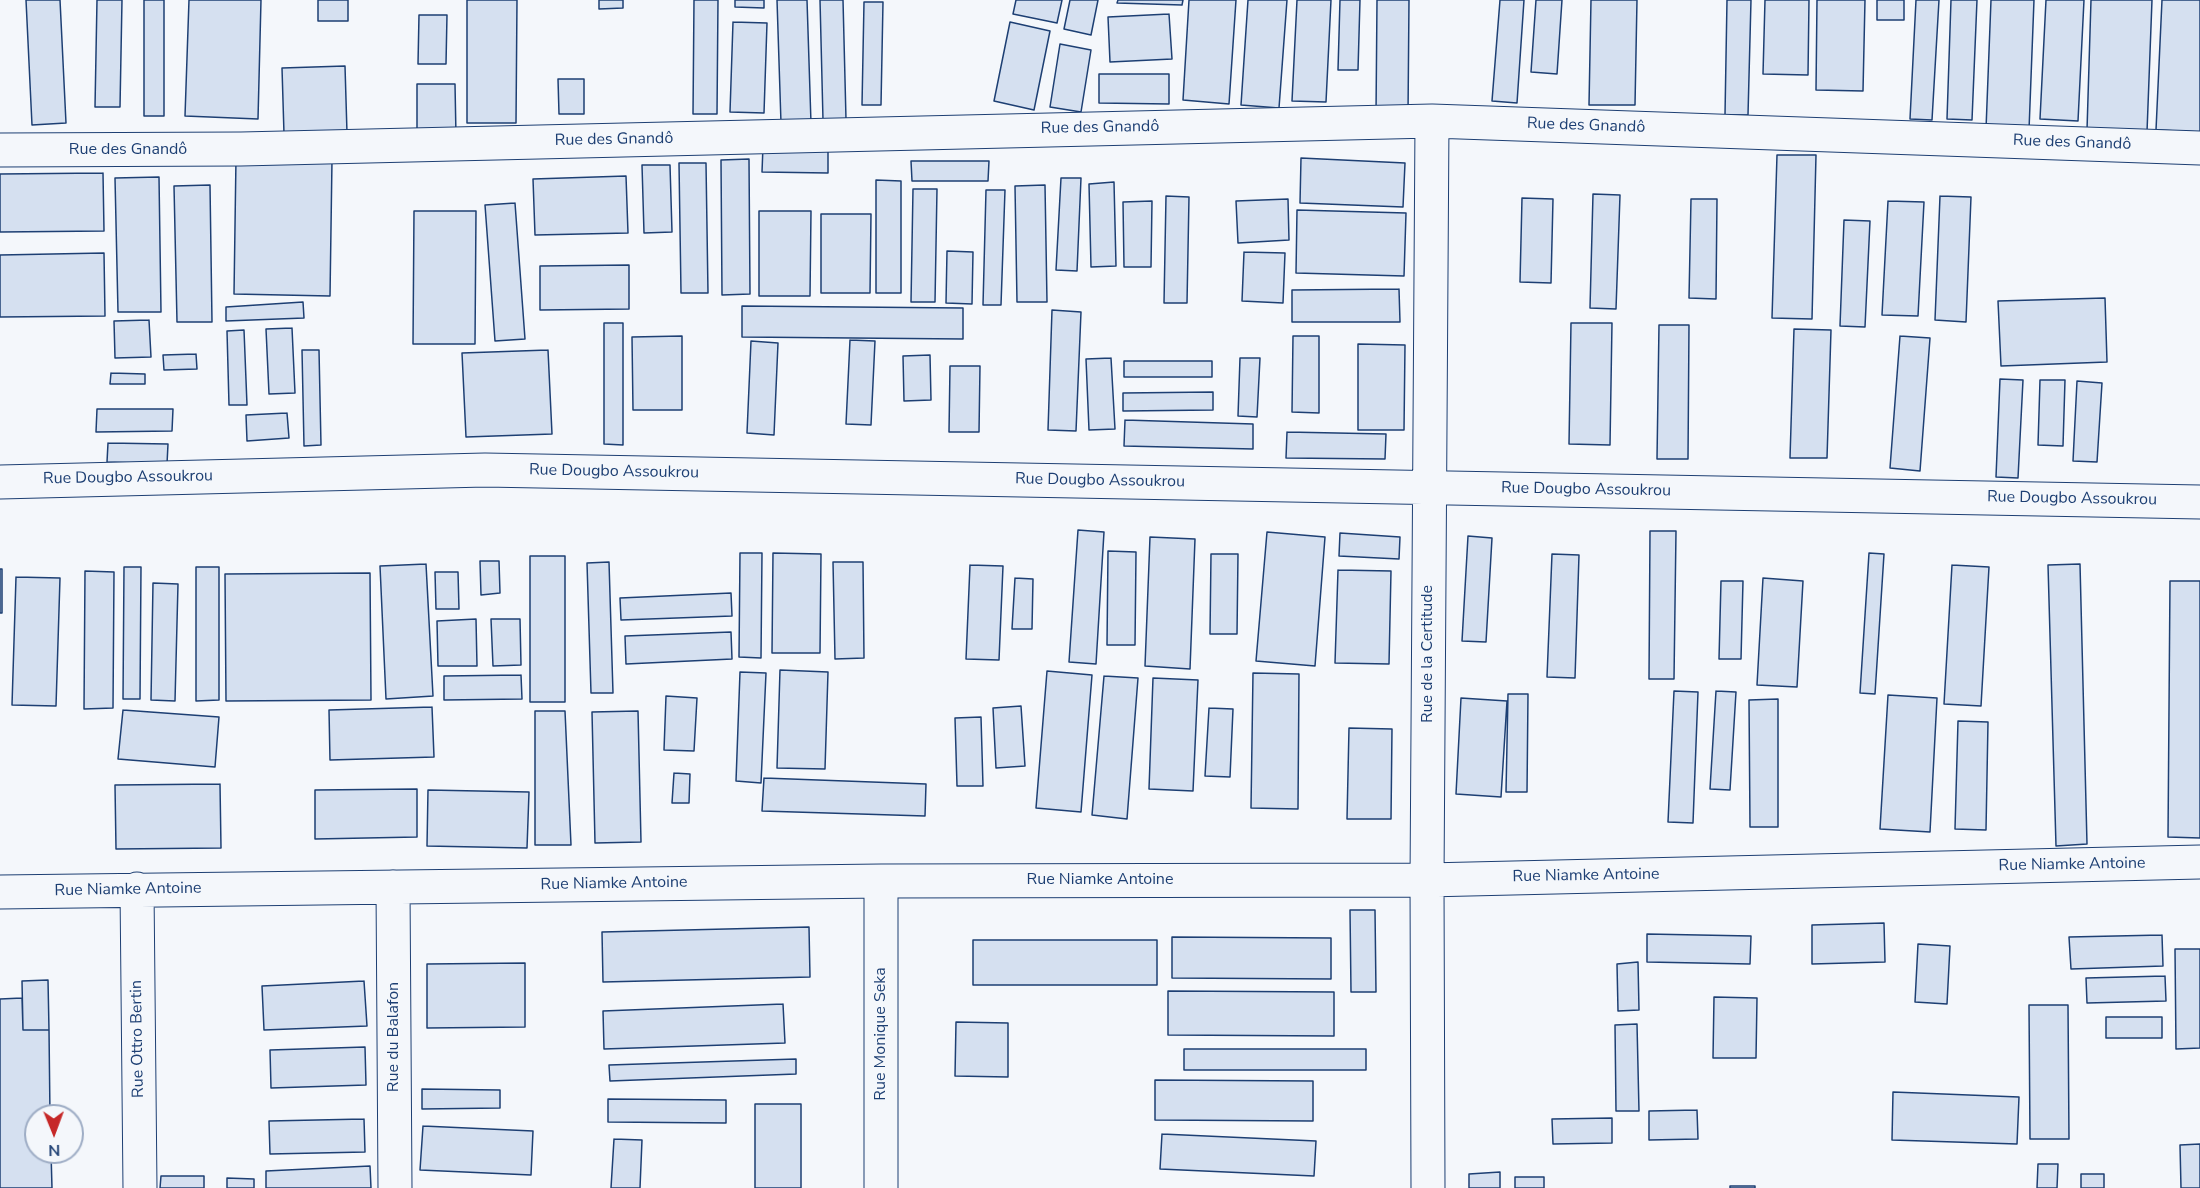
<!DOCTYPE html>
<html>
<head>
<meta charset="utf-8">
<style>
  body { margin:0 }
  #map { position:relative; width:2200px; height:1188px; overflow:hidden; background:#f4f7fb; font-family:"Nunito Sans",sans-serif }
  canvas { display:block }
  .north { position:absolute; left:24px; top:1104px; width:60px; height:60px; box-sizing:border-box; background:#f4f7fb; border:2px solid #9eadc5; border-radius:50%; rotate:179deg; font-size:16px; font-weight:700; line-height:24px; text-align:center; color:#1d3f73 }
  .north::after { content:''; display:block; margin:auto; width:21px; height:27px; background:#c62828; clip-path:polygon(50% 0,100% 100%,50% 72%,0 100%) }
</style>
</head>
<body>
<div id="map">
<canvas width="2200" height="1188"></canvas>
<div class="north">N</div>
</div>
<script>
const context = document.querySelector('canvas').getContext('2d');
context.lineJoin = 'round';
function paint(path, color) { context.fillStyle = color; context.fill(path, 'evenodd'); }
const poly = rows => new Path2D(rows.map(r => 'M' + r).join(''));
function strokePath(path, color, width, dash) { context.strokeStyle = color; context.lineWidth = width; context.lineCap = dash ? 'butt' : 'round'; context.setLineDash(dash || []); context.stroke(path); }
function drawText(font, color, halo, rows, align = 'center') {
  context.font = font + ' "Nunito Sans",sans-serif'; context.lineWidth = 4.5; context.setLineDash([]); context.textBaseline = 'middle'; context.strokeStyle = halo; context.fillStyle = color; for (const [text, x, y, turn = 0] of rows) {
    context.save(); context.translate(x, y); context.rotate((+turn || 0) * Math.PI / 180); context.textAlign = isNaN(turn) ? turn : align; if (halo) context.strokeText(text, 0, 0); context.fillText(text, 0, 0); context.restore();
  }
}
const building = poly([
  [26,0,60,0,66,123,32,125,26,0],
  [97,0,122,0,120,107,95,107,97,0],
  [144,0,164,0,164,116,144,116,144,0],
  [189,0,261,0,258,119,185,116,189,0],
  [318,0,348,0,348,21,318,21,318,0],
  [467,0,517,0,516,123,467,123,467,0],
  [599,0,623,0,623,8,599,9,599,0],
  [694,0,718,0,717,114,693,114,694,0],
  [735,0,764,0,764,8,735,7,735,0],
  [777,0,807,0,811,123,781,123,777,0],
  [820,0,843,0,846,119,823,120,820,0],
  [1016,0,1062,0,1057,23,1013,14,1016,0],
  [1070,0,1098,0,1091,35,1064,29,1070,0],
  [1118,0,1183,0,1182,5,1117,3,1118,0],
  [1189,0,1236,0,1229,104,1183,100,1189,0],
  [1248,0,1287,0,1279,108,1241,105,1248,0],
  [1297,0,1331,0,1326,102,1292,101,1297,0],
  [1340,0,1360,0,1358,70,1338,70,1340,0],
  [1377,0,1409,0,1408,115,1376,114,1377,0],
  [1500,0,1524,0,1517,103,1492,101,1500,0],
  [1536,0,1562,0,1557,74,1531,72,1536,0],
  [1591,0,1637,0,1635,105,1589,105,1591,0],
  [1727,0,1751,0,1748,115,1725,115,1727,0],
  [1765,0,1809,0,1808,75,1763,74,1765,0],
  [1817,0,1865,0,1863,91,1816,90,1817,0],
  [1877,0,1904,0,1904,20,1877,20,1877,0],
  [1916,0,1939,0,1932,120,1910,119,1916,0],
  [1951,0,1977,0,1972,120,1947,119,1951,0],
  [1991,0,2034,0,2029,130,1986,129,1991,0],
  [2046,0,2084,0,2078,121,2040,119,2046,0],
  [2091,0,2152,0,2147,132,2087,130,2091,0],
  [2162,0,2200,0,2200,132,2156,130,2162,0],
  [864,2,883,2,881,105,862,105,864,2],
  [1169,14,1172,59,1110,62,1108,17,1169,14],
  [419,15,447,15,446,64,418,64,419,15],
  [733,22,767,23,764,113,730,112,733,22],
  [1010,22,1050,31,1034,110,994,101,1010,22],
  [1060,44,1091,50,1081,112,1050,107,1060,44],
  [345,66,347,133,284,134,282,68,345,66],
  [1099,74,1169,74,1169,104,1099,103,1099,74],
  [558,79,584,79,584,114,559,114,558,79],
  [417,84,455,84,456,136,417,136,417,84],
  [763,146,828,146,828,173,762,172,763,146],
  [1777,155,1816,155,1812,319,1772,318,1777,155],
  [236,158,332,160,330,296,234,294,236,158],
  [1301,158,1405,163,1403,207,1300,203,1301,158],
  [749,159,750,294,722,295,721,160,749,159],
  [911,161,989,161,988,181,912,181,911,161],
  [679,163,706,163,708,293,681,293,679,163],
  [642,165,670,165,672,232,644,233,642,165],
  [103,173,104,231,0,232,0,174,103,173],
  [626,176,628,233,535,235,533,179,626,176],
  [159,177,161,312,118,312,115,178,159,177],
  [1061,178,1081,178,1077,271,1056,270,1061,178],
  [876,180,901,181,901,293,876,293,876,180],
  [1114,182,1116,266,1091,267,1089,184,1114,182],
  [210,185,212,322,177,322,174,186,210,185],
  [1045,185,1047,302,1017,302,1015,186,1045,185],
  [913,189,937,189,935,302,911,302,913,189],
  [986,190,1005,190,1001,305,983,305,986,190],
  [1593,194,1620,195,1616,309,1590,308,1593,194],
  [1166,196,1189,197,1187,303,1164,303,1166,196],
  [1940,196,1971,197,1966,322,1935,320,1940,196],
  [1522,198,1553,199,1551,283,1520,282,1522,198],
  [1288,199,1289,240,1238,243,1236,201,1288,199],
  [1691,199,1717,199,1716,299,1689,298,1691,199],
  [1152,201,1151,267,1124,267,1123,202,1152,201],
  [1888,201,1924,202,1918,316,1882,315,1888,201],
  [515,203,525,339,495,341,485,205,515,203],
  [1297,210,1406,213,1404,276,1296,273,1297,210],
  [414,211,476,211,475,344,413,344,414,211],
  [759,211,811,211,810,296,759,296,759,211],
  [821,214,871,214,870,293,821,293,821,214],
  [1844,220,1870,221,1865,327,1840,326,1844,220],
  [947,251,973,252,972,304,946,303,947,251],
  [1244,252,1285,253,1283,303,1242,301,1244,252],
  [104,253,105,316,0,317,0,255,104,253],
  [629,265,629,309,540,310,540,266,629,265],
  [1399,289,1400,322,1292,322,1292,290,1399,289],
  [2105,298,2107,362,2001,366,1998,301,2105,298],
  [303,302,304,318,226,321,226,307,303,302],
  [742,306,963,308,963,339,742,337,742,306],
  [1052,310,1081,312,1076,431,1048,430,1052,310],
  [149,320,151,357,115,358,114,321,149,320],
  [604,323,623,323,623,445,604,444,604,323],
  [1571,323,1612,323,1610,445,1569,444,1571,323],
  [1659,325,1689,325,1688,459,1657,459,1659,325],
  [292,328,295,393,269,394,266,329,292,328],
  [1794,329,1831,330,1827,458,1790,458,1794,329],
  [244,330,247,405,229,405,227,331,244,330],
  [682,336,682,410,633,410,632,337,682,336],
  [1293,336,1319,336,1319,413,1292,412,1293,336],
  [1900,336,1930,338,1920,471,1890,468,1900,336],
  [850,340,875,341,871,425,846,424,850,340],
  [751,341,778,343,774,435,747,433,751,341],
  [1358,344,1405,345,1404,430,1358,430,1358,344],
  [302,350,319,350,321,445,304,446,302,350],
  [548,350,552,434,466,437,462,353,548,350],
  [196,354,197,369,164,370,163,355,196,354],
  [930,355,931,400,904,401,903,356,930,355],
  [1111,358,1115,429,1089,430,1086,359,1111,358],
  [1240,358,1260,358,1257,417,1238,416,1240,358],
  [1124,361,1212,361,1212,377,1124,377,1124,361],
  [950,366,980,366,979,432,949,432,950,366],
  [111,373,145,374,145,384,110,384,111,373],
  [2000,379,2023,380,2018,478,1996,477,2000,379],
  [2040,380,2065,380,2063,446,2038,445,2040,380],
  [2077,381,2102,383,2097,462,2073,461,2077,381],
  [1213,392,1213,410,1123,411,1123,393,1213,392],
  [97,409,173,409,172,431,96,432,97,409],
  [287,413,289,438,247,441,246,415,287,413],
  [1125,420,1253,424,1253,449,1124,446,1125,420],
  [1287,432,1386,434,1385,459,1286,458,1287,432],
  [108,443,168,444,167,464,107,462,108,443],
  [1078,530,1104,532,1096,664,1069,662,1078,530],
  [1650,531,1676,531,1674,679,1649,679,1650,531],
  [1267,532,1325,537,1315,666,1256,661,1267,532],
  [1340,533,1400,537,1399,559,1339,556,1340,533],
  [1468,536,1492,538,1486,642,1462,641,1468,536],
  [1150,537,1195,539,1190,669,1145,666,1150,537],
  [1108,551,1136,552,1135,645,1107,645,1108,551],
  [740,553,762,553,761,658,739,657,740,553],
  [773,553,821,554,820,653,772,653,773,553],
  [1869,553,1884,554,1875,694,1860,693,1869,553],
  [1211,554,1238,554,1237,634,1210,634,1211,554],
  [1552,554,1579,555,1575,678,1547,677,1552,554],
  [530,556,565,556,565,702,530,702,530,556],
  [480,561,499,561,500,593,481,595,480,561],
  [609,562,613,693,591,693,587,563,609,562],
  [833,562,863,562,864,658,835,659,833,562],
  [426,564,433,696,386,699,380,566,426,564],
  [2080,564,2087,844,2056,846,2048,565,2080,564],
  [970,565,1003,566,999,660,966,659,970,565],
  [1952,565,1989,567,1981,706,1944,704,1952,565],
  [124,567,141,567,140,699,123,699,124,567],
  [196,567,219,567,219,700,196,701,196,567],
  [0,569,2,569,2,613,0,613,0,569],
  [1338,570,1391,571,1389,664,1335,663,1338,570],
  [85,571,114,572,113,708,84,709,85,571],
  [435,572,458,572,459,609,436,609,435,572],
  [370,573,371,700,226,701,225,574,370,573],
  [16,577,60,578,56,706,12,705,16,577],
  [1015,578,1033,579,1032,629,1012,629,1015,578],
  [1763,578,1803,581,1797,687,1757,685,1763,578],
  [1721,581,1743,581,1741,659,1719,659,1721,581],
  [2170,581,2200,581,2200,838,2168,837,2170,581],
  [153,583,178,584,175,701,151,700,153,583],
  [731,593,732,616,621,620,620,598,731,593],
  [476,619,477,666,438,666,437,621,476,619],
  [491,619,520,619,521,665,493,666,491,619],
  [731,632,732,659,626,664,625,636,731,632],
  [780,670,828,672,825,769,777,768,780,670],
  [1047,671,1092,675,1081,812,1036,808,1047,671],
  [740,672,766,673,761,783,736,781,740,672],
  [1253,673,1299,674,1298,809,1251,808,1253,673],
  [521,675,522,699,444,700,444,676,521,675],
  [1104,676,1138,678,1127,819,1092,815,1104,676],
  [1153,678,1198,680,1193,791,1149,789,1153,678],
  [1674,691,1698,692,1693,823,1668,822,1674,691],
  [1716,691,1736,692,1730,790,1710,789,1716,691],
  [1508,694,1528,694,1527,792,1506,792,1508,694],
  [1888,695,1937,698,1930,832,1880,829,1888,695],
  [666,696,697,698,694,751,664,750,666,696],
  [1461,698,1507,701,1501,797,1456,794,1461,698],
  [1778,699,1778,827,1750,827,1749,700,1778,699],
  [1021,706,1025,766,996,768,993,708,1021,706],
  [432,707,434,757,330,760,329,710,432,707],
  [1209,708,1233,709,1230,777,1205,776,1209,708],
  [123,710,219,717,215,767,118,759,123,710],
  [535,711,565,711,571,845,535,845,535,711],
  [638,711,641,842,595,843,592,712,638,711],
  [981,717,983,786,957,786,955,718,981,717],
  [1958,721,1988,722,1986,830,1955,829,1958,721],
  [1349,728,1392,729,1391,819,1347,819,1349,728],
  [674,773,690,774,689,803,672,803,674,773],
  [764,778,926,784,925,816,762,811,764,778],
  [220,784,221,848,116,849,115,785,220,784],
  [417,789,417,837,315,839,315,790,417,789],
  [428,790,529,792,527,848,427,846,428,790],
  [1350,910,1375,910,1376,992,1351,992,1350,910],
  [1884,923,1885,962,1812,964,1812,925,1884,923],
  [809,927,810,977,603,982,602,932,809,927],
  [1647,934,1751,936,1750,964,1647,962,1647,934],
  [2162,935,2163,966,2071,969,2069,937,2162,935],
  [1172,937,1331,938,1331,979,1172,978,1172,937],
  [973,940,1157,940,1157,985,973,985,973,940],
  [1918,944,1950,946,1947,1004,1915,1002,1918,944],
  [2175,949,2200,949,2200,1048,2176,1049,2175,949],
  [1638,962,1639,1010,1618,1011,1617,964,1638,962],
  [525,963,525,1027,427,1028,427,964,525,963],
  [2165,976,2166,1001,2087,1003,2086,978,2165,976],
  [48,980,49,1030,23,1030,22,981,48,980],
  [364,981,367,1026,264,1030,262,986,364,981],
  [1168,991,1334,992,1334,1036,1168,1035,1168,991],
  [1714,997,1757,998,1756,1058,1713,1058,1714,997],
  [22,998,23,1030,49,1030,50,1116,36,1116,36,1152,51,1152,52,1188,0,1188,0,999,22,998],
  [783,1004,785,1043,604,1049,603,1011,783,1004],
  [2029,1005,2068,1005,2069,1139,2030,1139,2029,1005],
  [2106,1017,2162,1017,2162,1038,2106,1038,2106,1017],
  [956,1022,1008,1023,1008,1077,955,1076,956,1022],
  [1637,1024,1639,1111,1616,1111,1615,1025,1637,1024],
  [365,1047,366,1085,271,1088,270,1050,365,1047],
  [1184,1049,1366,1049,1366,1070,1184,1070,1184,1049],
  [796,1059,796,1074,610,1081,609,1065,796,1059],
  [1155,1080,1313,1081,1313,1121,1155,1120,1155,1080],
  [422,1089,500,1090,500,1108,422,1109,422,1089],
  [1893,1092,2019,1097,2017,1144,1892,1140,1893,1092],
  [608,1099,726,1100,726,1123,608,1122,608,1099],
  [755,1104,801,1104,801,1188,755,1188,755,1104],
  [1697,1110,1698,1139,1649,1140,1649,1111,1697,1110],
  [1612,1118,1612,1143,1553,1144,1552,1119,1612,1118],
  [364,1119,365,1152,270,1154,269,1121,364,1119],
  [423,1126,533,1131,531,1175,420,1170,423,1126],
  [1162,1134,1316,1141,1314,1176,1160,1169,1162,1134],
  [614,1139,642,1140,640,1188,611,1188,614,1139],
  [2200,1144,2200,1188,2181,1188,2180,1145,2200,1144],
  [2038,1164,2058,1164,2057,1188,2037,1188,2038,1164],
  [370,1166,371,1188,266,1188,266,1171,370,1166],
  [1500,1172,1500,1188,1469,1188,1469,1174,1500,1172],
  [2081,1174,2104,1174,2104,1188,2081,1188,2081,1174],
  [161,1176,204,1176,204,1188,160,1188,161,1176],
  [1515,1177,1544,1177,1544,1188,1515,1188,1515,1177],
  [227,1178,254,1179,254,1188,227,1188,227,1178],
  [1730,1186,1755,1186,1755,1188,1730,1188,1730,1186]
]);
const minor = poly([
  [0,150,241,149,1432,121,2200,148],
  [0,482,485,470,2200,502],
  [881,881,881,1188],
  [393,887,395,1188],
  [137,889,140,1188],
  [0,892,881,881,1427,880,2200,862],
  [1428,1188,1427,880,1432,121]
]);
const streetNames = [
  ["Rue des Gnandô",1586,126,2],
  ["Rue des Gnandô",1100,128,-1],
  ["Rue des Gnandô",614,140,-1],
  ["Rue des Gnandô",2072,143,2],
  ["Rue des Gnandô",128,150],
  ["Rue Dougbo Assoukrou",614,472,1],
  ["Rue Dougbo Assoukrou",128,478,-1],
  ["Rue Dougbo Assoukrou",1100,481,1],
  ["Rue Dougbo Assoukrou",1586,490,1],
  ["Rue Dougbo Assoukrou",2072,499,1],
  ["Rue de la Certitude",1428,654,-90],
  ["Rue Niamke Antoine",2072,865,-1],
  ["Rue Niamke Antoine",1586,876,-1],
  ["Rue Niamke Antoine",1100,880],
  ["Rue Niamke Antoine",614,884,-1],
  ["Rue Niamke Antoine",128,890,-1],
  ["Rue Monique Seka",881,1034,-90],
  ["Rue du Balafon",394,1037,-90],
  ["Rue Ottro Bertin",138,1039,-91]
];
paint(building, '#d5e0f0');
strokePath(building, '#1d3f73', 1.5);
strokePath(minor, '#1d3f73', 35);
strokePath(minor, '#f4f7fb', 33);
drawText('16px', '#1d3f73', '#f4f7fb', streetNames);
</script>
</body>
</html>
